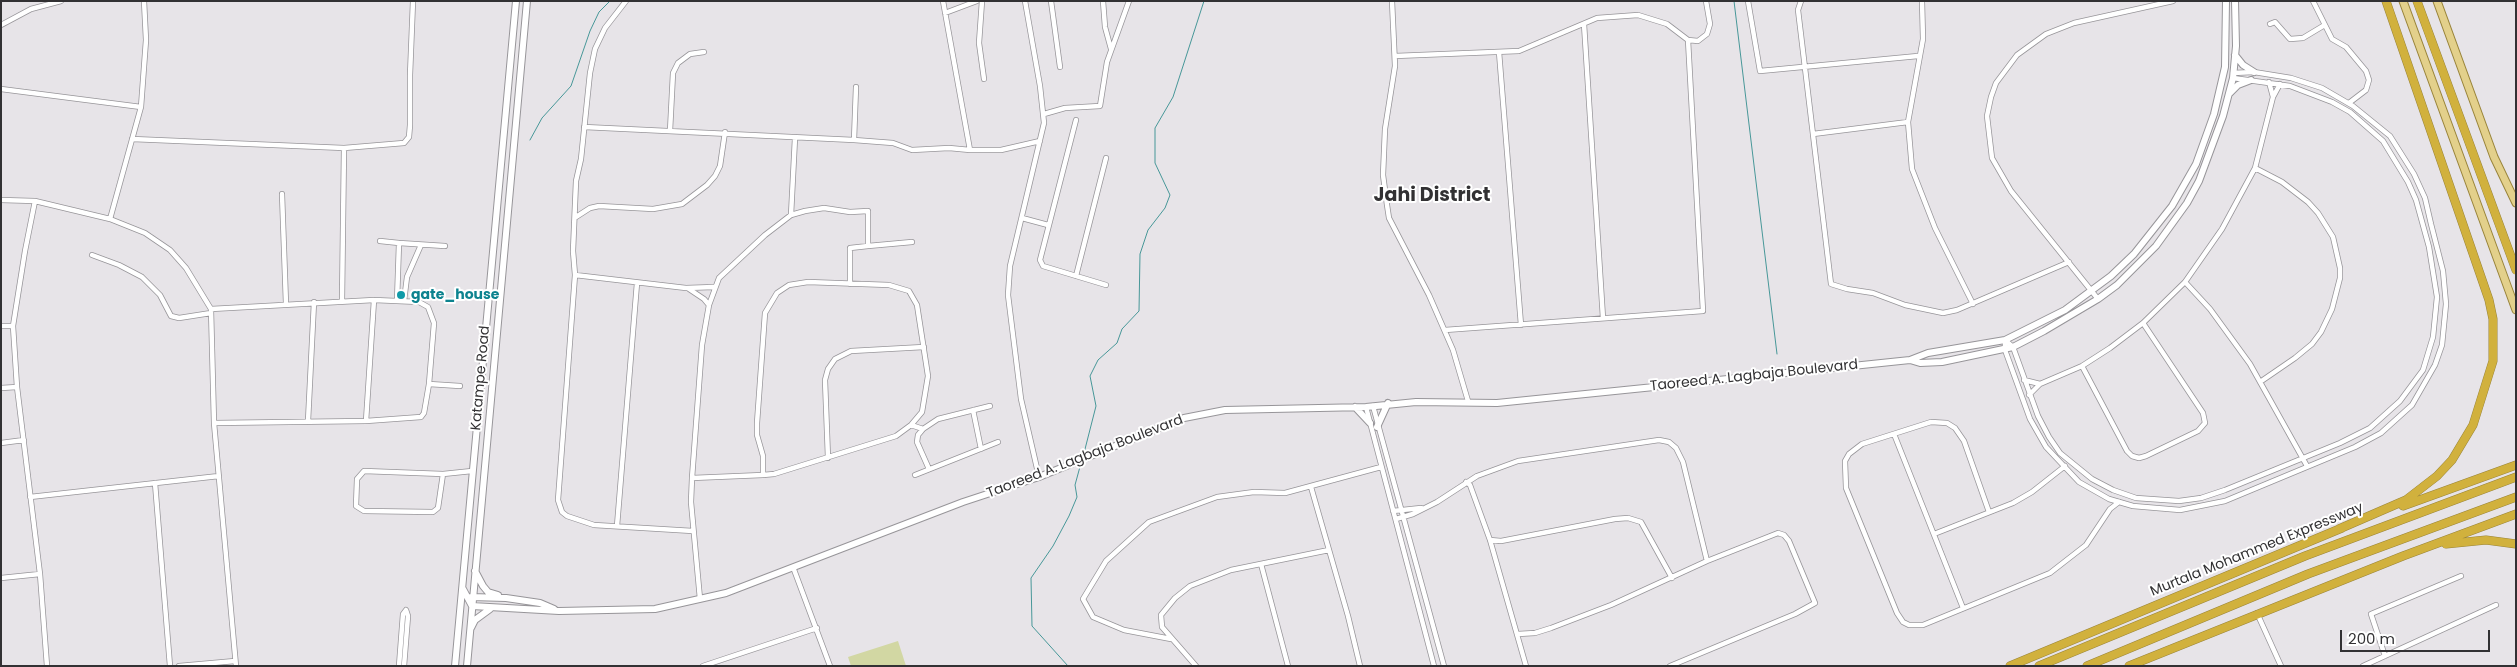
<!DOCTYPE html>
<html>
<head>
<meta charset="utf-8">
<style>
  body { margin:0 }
  #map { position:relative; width:2517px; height:667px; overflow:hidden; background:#e7e4e8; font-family:Poppins,sans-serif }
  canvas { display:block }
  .frame { position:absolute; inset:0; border:2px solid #323133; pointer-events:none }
  .scale { position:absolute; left:2340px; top:630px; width:150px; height:22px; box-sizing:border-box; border:2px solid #323133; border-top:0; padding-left:6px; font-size:15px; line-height:18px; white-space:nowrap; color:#323133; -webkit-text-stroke:4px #fff; paint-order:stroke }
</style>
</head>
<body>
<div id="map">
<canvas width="2517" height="667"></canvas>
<div class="frame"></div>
<div class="scale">200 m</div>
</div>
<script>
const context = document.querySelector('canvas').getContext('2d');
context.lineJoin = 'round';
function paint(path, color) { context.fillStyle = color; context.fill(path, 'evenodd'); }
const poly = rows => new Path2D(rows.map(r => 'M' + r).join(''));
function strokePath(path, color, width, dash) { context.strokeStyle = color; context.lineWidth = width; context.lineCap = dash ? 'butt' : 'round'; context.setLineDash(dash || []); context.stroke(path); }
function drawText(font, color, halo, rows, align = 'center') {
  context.font = font + ' Poppins,sans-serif'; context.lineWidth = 4; context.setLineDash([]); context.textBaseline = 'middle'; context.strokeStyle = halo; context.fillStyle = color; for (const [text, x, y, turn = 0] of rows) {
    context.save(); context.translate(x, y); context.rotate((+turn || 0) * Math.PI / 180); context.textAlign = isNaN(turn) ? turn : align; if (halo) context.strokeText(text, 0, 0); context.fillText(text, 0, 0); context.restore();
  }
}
const green = poly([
  [898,641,906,666,851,666,848,657]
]);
const stream = poly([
  [1734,1,1777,354],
  [530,140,542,118,571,86,590,31,599,12,610,1],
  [1083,457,1096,406,1090,376,1098,360,1117,343,1122,329,1139,311,1140,254,1148,230,1165,208,1170,195,1155,163,1155,128,1173,97,1204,1],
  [1068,666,1032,626,1031,578,1053,546,1069,516,1077,497,1075,485,1081,463]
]);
const street = poly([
  [626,1,605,28,595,49,590,73,581,159,576,181,573,251,575,275,558,500,562,512,567,516,594,525,693,531],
  [943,1,970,150,1001,150,1040,141],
  [982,1,979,43,984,79],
  [1025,1,1040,86,1044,123,1010,266,1008,295,1021,399,1039,477],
  [1051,1,1060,67],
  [1103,1,1105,27,1111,49],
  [1392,1,1395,66,1385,129,1383,175,1387,205,1389,218,1429,295,1453,350,1468,401],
  [1748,1,1760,71,1918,56],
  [1801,1,1798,10,1831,284,1847,289,1873,293,1905,305,1943,313,1957,310,2069,262],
  [1922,1,1923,39,1908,122,1912,169,1935,228,1973,304],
  [2313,1,2332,39,2346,47,2366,71,2369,80,2366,90,2349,103],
  [945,13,977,1],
  [1584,24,1603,318],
  [2270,24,2275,22,2290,39,2303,38,2323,26],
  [1,25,31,9,61,1],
  [1688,40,1698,41,1707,34,1710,24,1706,1],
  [1499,52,1521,325],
  [1395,56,1519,51,1597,18,1638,15,1667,24,1688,40,1703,311,1445,330],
  [2269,82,2273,97],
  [1,89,141,107],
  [1044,114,1065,108,1100,106,1107,62,1129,1],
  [1076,120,1040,260,1043,266,1106,285],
  [584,127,854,140,893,143,912,150,949,148,970,150],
  [670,131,673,73,678,63,690,54,704,52],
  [1813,134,1908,122],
  [132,139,344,148,404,143,409,137,410,125,410,75,413,1],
  [854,140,856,87],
  [2255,168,2282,182,2308,202,2318,213,2333,237,2340,268,2340,278,2332,309,2321,332,2312,344,2295,358,2260,382],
  [282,194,286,304],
  [1,200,35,201,110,219,145,233,170,250,186,268,211,309,214,423,236,666],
  [35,201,25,251,13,326,17,387,40,574,47,666],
  [791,215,795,138],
  [576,217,590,208,599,206,653,209,682,204,707,185,715,176,720,166,725,132],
  [1022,218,1048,225],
  [110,219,141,107,146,40,144,1],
  [380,241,399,243],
  [92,255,119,265,142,277,160,295,171,316,179,318,211,313],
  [575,275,686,288,714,287],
  [1076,276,1106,158],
  [2185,282,2210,309,2250,364,2307,466],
  [850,284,850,248,868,246],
  [689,289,704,299,709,305],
  [2098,299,2011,191,1992,158,1987,116,1991,97,1996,83,2017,55,2046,34,2074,23,2173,1],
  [342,301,344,148],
  [397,301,399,243,445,246],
  [404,301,407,277,421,245],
  [211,309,374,300,419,302,428,307,434,323,429,384,424,413,421,417,366,421,214,423],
  [1,326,13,326],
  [2005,340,2005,350,2030,419,2046,447,2079,482,2109,499,2133,506,2180,510,2225,501,2355,447,2381,433,2412,405,2435,365,2442,345,2446,304,2443,271,2431,224,2425,198,2414,174,2390,136,2353,106,2322,88,2291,78,2254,72,2233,73],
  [2005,340,2013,347,2038,416,2049,437,2060,453,2092,479,2113,490,2136,498,2179,501,2201,498,2225,490,2340,443,2370,428,2400,401,2423,370,2433,337,2437,297,2429,247,2416,200,2408,182,2383,141,2350,112,2332,102,2290,86,2233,78],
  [2082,366,2127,451,2132,456,2139,458,2146,456,2198,431,2205,423,2203,413,2143,323],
  [2024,380,2040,384],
  [429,384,460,386],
  [1,388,17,387],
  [2029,395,2040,384,2082,366,2110,348,2143,323,2185,282,2222,229,2255,168,2273,97,2280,84],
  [1373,406,1444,666],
  [1366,407,1434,666],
  [973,410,981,449],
  [308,421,314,302],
  [366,421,374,300],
  [911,425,923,429],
  [1894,434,1963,608],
  [1,443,24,440],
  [828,458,825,380,828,369,835,359,851,351,924,347],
  [929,469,917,442,918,435,923,429,938,419,990,406],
  [443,474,438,508,433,512,364,511,356,506,357,479,364,471,443,474,472,471],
  [915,475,998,442],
  [692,478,702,345,709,305,719,278,765,235,791,215,805,211,824,208,850,212,868,211,868,246,912,242],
  [1466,482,1470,485,1490,540,1526,666],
  [155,483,170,666],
  [1311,487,1348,616,1360,666],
  [30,497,219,476],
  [1393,511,1421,508],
  [1989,512,1964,441,1955,428,1947,423,1931,422,1862,444,1849,454,1845,461,1846,488,1897,613,1903,622,1909,625,1923,625,2050,573,2086,545,2110,509,2119,502],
  [1396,519,1413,514,1437,502,1477,476,1518,461,1659,440,1669,442,1676,448,1683,462,1707,561],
  [617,526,637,283],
  [1934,534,2013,503,2032,492,2065,466],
  [1490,540,1501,541,1615,519,1628,518,1641,522,1672,578],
  [1261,564,1288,666],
  [793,567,830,666],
  [1,578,40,574],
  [700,599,691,502,692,478,763,475,774,474,896,436,911,425,922,412,928,376,917,305,909,291,889,285,808,282,789,285,777,293,765,313,757,423,757,435,763,456,763,475],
  [2257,613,2281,666],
  [1518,634,1535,633,1551,628,1611,605,1707,561,1778,533,1784,535,1789,541,1815,603,1795,614,1670,666],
  [1171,639,1124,630,1093,617,1083,599,1106,561,1149,522,1217,497,1254,492,1285,493,1381,467],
  [2385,656,2371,614,2461,576],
  [179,666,235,661],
  [399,666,403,614,406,610,408,616,404,666],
  [703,666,817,628],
  [1196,666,1162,627,1161,615,1175,598,1190,586,1231,570,1329,550],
  [2363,666,2496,605]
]);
const secondary = poly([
  [2235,55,2243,65,2254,72],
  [2229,94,2238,85,2251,80],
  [1910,360,1920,363,1942,362,2013,347,2044,331,2098,299,2117,285,2156,246,2187,203,2199,181,2223,116,2233,78,2236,46,2235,1],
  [1651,387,1910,360,1928,353,2005,340,2065,310,2111,276,2134,254,2172,206,2196,164,2214,114,2225,67,2226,1],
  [1355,407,1370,423],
  [1377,427,1388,403],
  [475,571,483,586,488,592,498,595],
  [463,589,472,606,559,611,655,609,726,593,963,502,1039,477,1184,418,1225,410,1366,407,1416,402,1497,403,1654,387],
  [471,597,506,598,540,603,554,609],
  [471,628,475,620,490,609],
  [455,666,516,1],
  [467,666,527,1]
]);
const primary = poly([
  [2403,1,2516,310],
  [2437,1,2494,157,2516,203]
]);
const highway = poly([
  [2417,1,2516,270],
  [2403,506,2516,465],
  [2339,529,2406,500,2437,476,2452,460,2473,425,2493,361,2493,319,2489,300,2386,1],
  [2446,544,2486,540,2516,544],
  [2010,666,2342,528],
  [2039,666,2305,556,2516,477],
  [2087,666,2308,574,2516,497],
  [2129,666,2403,556,2516,514]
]);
const markers = [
  [401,295,5,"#0f9aa8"]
];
const cultureNames = [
  ["gate_house",411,295]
];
const streetNames = [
  ["Taoreed A. Lagbaja Boulevard",1754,376,-6],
  ["Katampe Road",481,378,-85],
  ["Taoreed A. Lagbaja Boulevard",1085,457,-21],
  ["Murtala Mohammed Expressway",2257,550,-22]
];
const districtNames = [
  ["Jahi District",1432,196]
];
paint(green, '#d2d7a3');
strokePath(stream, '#479798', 1);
strokePath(street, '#979599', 6);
strokePath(secondary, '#979599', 8);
strokePath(primary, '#99843a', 9);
strokePath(highway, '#99843a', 9);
strokePath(street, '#fff', 4.5);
strokePath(secondary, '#fff', 6);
strokePath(primary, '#e3d08b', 7);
strokePath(highway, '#d1b13d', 8);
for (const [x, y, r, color] of markers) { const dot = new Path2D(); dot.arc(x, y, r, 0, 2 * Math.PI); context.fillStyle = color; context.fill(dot); strokePath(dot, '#fff', 2); }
drawText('bold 14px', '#0d838f', '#fff', cultureNames, 'left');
drawText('14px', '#323133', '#fff', streetNames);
drawText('bold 19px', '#323133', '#fff', districtNames);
</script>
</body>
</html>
